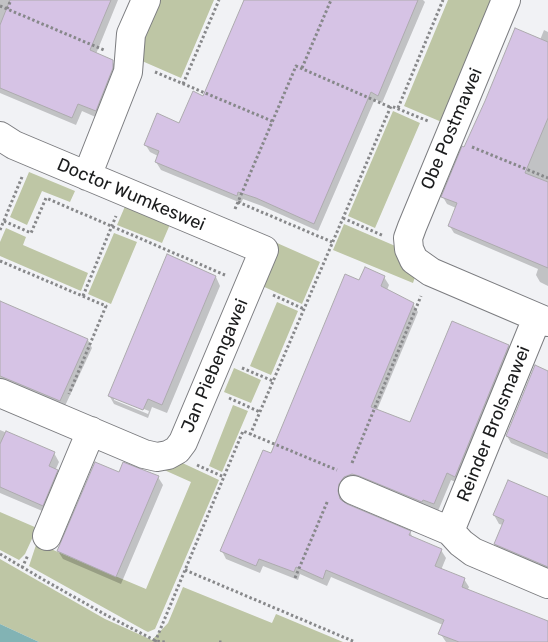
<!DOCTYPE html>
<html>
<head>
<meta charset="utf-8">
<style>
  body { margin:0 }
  canvas { display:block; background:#f1f2f5 }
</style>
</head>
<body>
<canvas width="548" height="642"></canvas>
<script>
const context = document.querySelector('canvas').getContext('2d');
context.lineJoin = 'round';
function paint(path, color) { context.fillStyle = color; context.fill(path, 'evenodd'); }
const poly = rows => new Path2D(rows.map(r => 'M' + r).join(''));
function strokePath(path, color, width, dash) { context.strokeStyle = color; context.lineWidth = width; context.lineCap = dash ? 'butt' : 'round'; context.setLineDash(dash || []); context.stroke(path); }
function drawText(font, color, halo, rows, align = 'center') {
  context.font = font + ' Rubik,sans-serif'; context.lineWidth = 4.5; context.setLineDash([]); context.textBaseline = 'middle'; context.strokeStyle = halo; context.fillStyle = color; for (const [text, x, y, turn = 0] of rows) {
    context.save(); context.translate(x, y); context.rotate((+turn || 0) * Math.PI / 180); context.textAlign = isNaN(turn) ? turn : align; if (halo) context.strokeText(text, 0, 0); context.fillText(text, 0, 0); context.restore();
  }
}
const green = poly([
  [158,0,214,0,181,78,142,61,145,34],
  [448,0,496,0,444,123,404,106],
  [393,111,420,123,375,228,348,216],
  [29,172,75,191,70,202,42,191,27,225,10,217],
  [126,204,171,222,162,243,117,225],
  [344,224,400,248,416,274,413,283,333,250],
  [6,228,26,237,23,245,88,273,81,291,0,256,0,242],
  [114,233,137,242,111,304,88,294],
  [277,243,320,262,302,304,260,285],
  [277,302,298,311,271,375,250,366],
  [234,368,261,380,251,403,224,392],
  [233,405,248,411,222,472,209,466],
  [176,460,219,480,155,629,148,632,144,630,29,566,36,545,39,544,146,589,191,482,153,465],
  [0,512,37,528,25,554,19,560,0,550],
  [0,559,105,619,152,640,168,623,183,587,272,623,276,614,343,642,39,642,0,624]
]);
const water = poly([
  [0,624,39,642,0,642]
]);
const shadow = poly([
  [0,0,118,0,96,54,112,61,117,69,100,119,82,111,76,125,0,93],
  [245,0,423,0,425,2,382,103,375,99,318,231,262,206,243,199,241,203,161,170,156,162,158,156,150,152,145,144,180,124,203,97],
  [544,30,548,32,548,286,540,282,536,275,538,269,454,233,449,225,456,208,447,204,443,197,465,149,540,40],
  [216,277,220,286,167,413,152,407,148,418,114,404,109,395],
  [114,397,149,411,148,414,114,400],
  [384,277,389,285,387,290,413,304,418,312,377,410,410,423,508,346,513,354,460,484,451,480,438,511,343,492,342,502,410,532,413,538,441,550,446,558,441,570,464,579,469,587,467,591,548,623,548,642,446,642,440,633,443,625,331,577,327,586,300,574,298,580,263,566,260,573,226,559,222,551,360,282],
  [0,302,88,340,92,348,64,408,0,381],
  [548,372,548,459,511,443,507,436],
  [0,430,54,453,59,462,55,471,62,480,47,513,0,493],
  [119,474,158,477,163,485,121,584,63,559,58,551],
  [548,498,548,572,500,552,495,544,503,525,499,524,494,515]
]);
const building = poly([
  [10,0,111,0,90,50,113,60,113,68,96,111,78,104,72,118,0,88,0,25,10,0],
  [244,0,418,0,378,96,371,92,314,224,256,198,238,192,237,196,155,162,159,151,144,145,157,113,179,123,193,91,203,96,244,0],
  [515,28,548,42,548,118,525,173,548,182,548,268,448,226,457,203,441,197,462,146,464,147,485,101,515,28],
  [167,254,216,276,162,405,148,399,143,410,108,396,167,254],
  [365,267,385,276,381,286,414,303,371,407,410,422,452,321,509,345,455,477,447,473,434,504,423,500,422,502,359,476,352,474,344,477,339,484,338,491,340,499,347,504,411,531,409,535,442,549,435,566,465,578,462,587,548,621,548,642,459,642,438,634,444,620,326,570,323,579,296,567,294,572,259,559,256,566,220,551,263,450,271,453,345,274,359,280,365,267],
  [0,301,88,339,60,401,0,376,0,301],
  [535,365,548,371,548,454,506,436,535,365],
  [6,431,55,452,49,466,58,470,43,506,0,487,0,444,6,431],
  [95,462,119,472,123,462,159,476,116,577,57,551,95,462],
  [508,480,548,497,548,567,494,544,504,520,493,515,508,480]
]);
const path = poly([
  [0,6,104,50],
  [7,9,11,0],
  [302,68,331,0],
  [155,72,272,121],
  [183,84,219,0],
  [398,108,443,0],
  [472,147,548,178],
  [238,202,332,242],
  [235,209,296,66,390,107],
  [343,218,384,236],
  [4,221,31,233,46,198,225,275],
  [0,230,22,177],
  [0,261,106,306,69,394],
  [273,295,304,309],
  [83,296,116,216],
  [242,368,273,381],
  [229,398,260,412],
  [250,435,391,106,428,121],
  [352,463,421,296],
  [197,465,224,477],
  [0,554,44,580,106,615,156,641,165,642],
  [22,568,28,555],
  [185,570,355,642],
  [295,578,328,500],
  [155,642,243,431,337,470],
  [219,642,224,642]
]);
const minor = poly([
  [506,0,412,227,408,238,409,249,414,260,431,272,548,322],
  [0,136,14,145,33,153,264,250,183,442,177,450,168,455,157,457,144,454,0,393],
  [87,176,128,72,131,34,146,0],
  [353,490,450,531,461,543,473,552,548,584],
  [450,531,537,318],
  [47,536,91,431]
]);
const streetNames = [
  ["Obe Postmawei",452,129,-67],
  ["Doctor Wumkeswei",131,195,23],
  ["Jan Piebengawei",215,366,-67],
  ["Reinder Brolsmawei",494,424,-68]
];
paint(green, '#bec6a5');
paint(water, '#82b3b4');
paint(shadow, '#0003');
paint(building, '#d6c3e5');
strokePath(building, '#adabae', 1);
strokePath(minor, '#7c7d80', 30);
strokePath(path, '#87888a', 3, [2.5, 2.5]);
strokePath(minor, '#fff', 28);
drawText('18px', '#1b1c1d', '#fff', streetNames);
</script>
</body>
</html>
